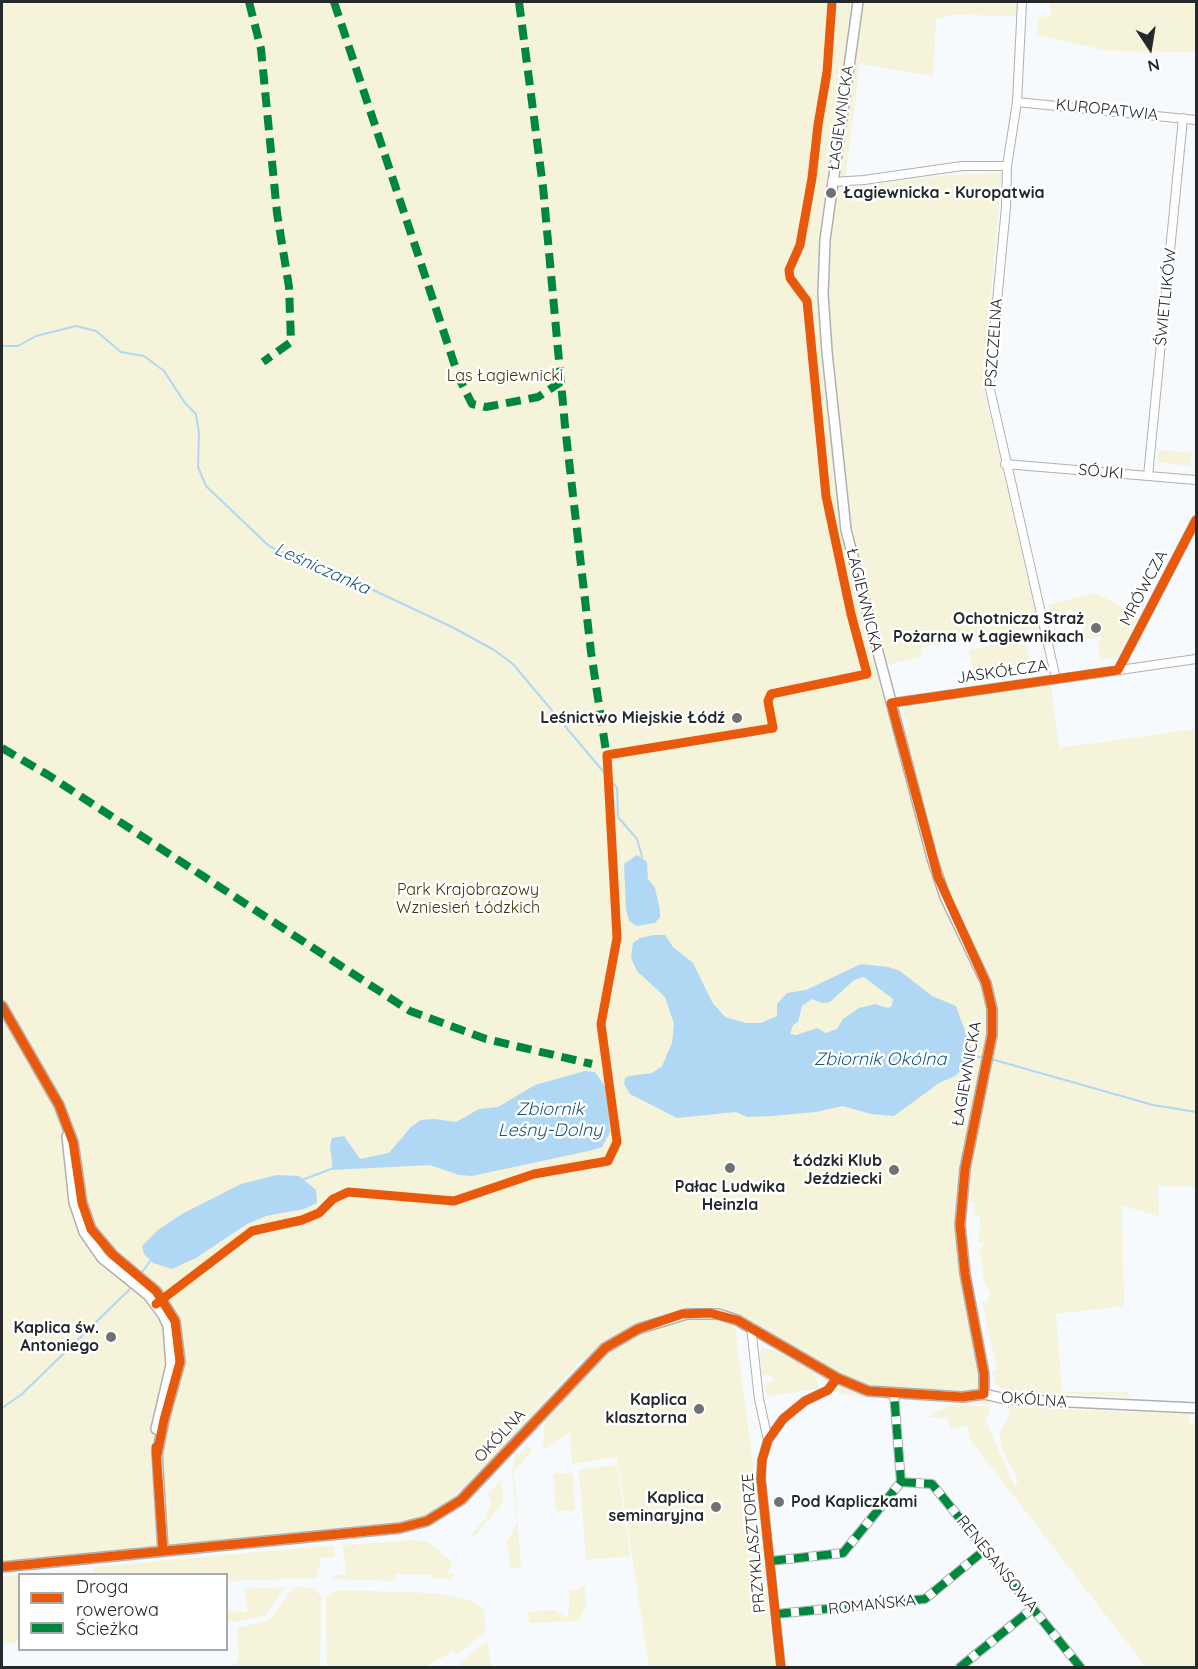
<!DOCTYPE html>
<html>
<head>
<meta charset="utf-8">
<style>
  body { margin:0 }
  #map { position:relative; width:1198px; height:1669px; overflow:hidden; background:#f7fafd; font-family:Quicksand,sans-serif }
  canvas { display:block }
  .frame { position:absolute; inset:0; border:3px solid #25292b; pointer-events:none }
  .legend { position:absolute; left:18px; top:1573px; width:210px; height:78px; box-sizing:border-box; background:#fff; border:2px solid #a8a9aa; margin:0; padding:8px 10px; list-style:none; font-size:18px; color:#25292b }
  .legend li { display:flex; align-items:center; gap:12px; height:30px }
  .legend b { width:30px; border:2px solid #a8a9aa }
  .north { position:absolute; left:1120px; top:18px; width:60px; height:60px; -webkit-text-stroke:4px #fff; paint-order:stroke; rotate:168deg; font-size:16px; font-weight:700; line-height:24px; text-align:center; color:#25292b }
  .north::after { content:''; display:block; margin:auto; width:21px; height:27px; background:#25292b; clip-path:polygon(50% 0,100% 100%,50% 72%,0 100%) }
</style>
</head>
<body>
<div id="map">
<canvas width="1198" height="1669"></canvas>
<div class="frame"></div>
<ul class="legend">
<li><b style="height:8px;background:#e8590c"></b>Droga rowerowa</li>
<li><b style="height:8px;background:#00873e"></b>Ścieżka</li>
</ul>
<div class="north">N</div>
</div>
<script>
const context = document.querySelector('canvas').getContext('2d');
context.lineJoin = 'round';
function paint(path, color) { context.fillStyle = color; context.fill(path, 'evenodd'); }
const poly = rows => new Path2D(rows.map(r => 'M' + r).join(''));
function strokePath(path, color, width, dash) { context.strokeStyle = color; context.lineWidth = width; context.lineCap = dash ? 'butt' : 'round'; context.setLineDash(dash || []); context.stroke(path); }
function drawText(font, color, halo, rows, align = 'center') {
  context.font = font + ' Quicksand,sans-serif'; context.lineWidth = 5; context.setLineDash([]); context.textBaseline = 'middle'; context.strokeStyle = halo; context.fillStyle = color; for (const [text, x, y, turn = 0] of rows) {
    context.save(); context.translate(x, y); context.rotate((+turn || 0) * Math.PI / 180); context.textAlign = isNaN(turn) ? turn : align; if (halo) context.strokeText(text, 0, 0); context.fillText(text, 0, 0); context.restore();
  }
}
const green = poly([
  [2,2,1019,2,1018,16,953,15,936,20,933,76,860,64,844,188,937,176,1002,172,983,386,1040,629,922,647,920,657,886,665,904,732,908,725,907,718,902,719,904,706,1051,685,1059,748,1196,729,1196,1187,1158,1186,1159,1216,1122,1206,1124,1306,1056,1314,1062,1392,1128,1392,1129,1397,1007,1391,997,1386,994,1381,992,1371,997,1370,982,1303,986,1302,991,1294,984,1282,980,1249,986,1244,979,1243,980,1217,974,1213,975,1204,968,1200,976,1134,956,1232,990,1405,841,1394,814,1374,819,1387,816,1389,767,1396,764,1384,773,1381,772,1375,762,1375,759,1352,762,1349,772,1349,802,1365,744,1320,734,1320,756,1487,775,1667,649,1667,617,1457,572,1464,570,1432,543,1450,545,1419,603,1360,601,1347,580,1362,490,1461,432,1518,2,1563],
  [1049,2,1196,2,1196,52,1109,51,1037,35,1038,18,1052,15],
  [1159,450,1192,453,1190,466,1157,462],
  [1095,593,1139,615,1118,657,1100,659,1098,642,1082,644,1104,640,1102,638,1073,639,1084,635,1081,613,1073,613,1072,609,1067,610,1068,622,1064,624,1061,612,1055,613,1057,642,1048,605],
  [1025,639,1031,665,974,676,969,650],
  [957,1404,989,1407,989,1415,985,1419,1015,1487,1018,1480,1001,1448,1000,1432,1010,1415,1008,1407,1189,1414,1189,1424,1196,1424,1196,1667,1146,1667,971,1441,967,1426,955,1429,950,1428,948,1419,928,1417,935,1412],
  [526,1447,531,1447,531,1452,514,1472,521,1568,514,1569,510,1567,507,1543,517,1523,512,1469,514,1459],
  [617,1464,630,1556,586,1560,579,1470],
  [573,1473,575,1510,556,1511,553,1474],
  [500,1481,503,1493,502,1504,478,1533,467,1539,488,1515,486,1513,492,1503,488,1494],
  [415,1540,427,1542,452,1561,449,1573,455,1574,451,1579,431,1578,431,1575,396,1574,395,1581,333,1579,333,1576,346,1574,343,1545],
  [324,1546,334,1546,335,1557,321,1558,317,1578,227,1581,226,1574,95,1574,93,1567],
  [19,1575,18,1640,16,1643,2,1644,2,1577],
  [585,1585,586,1608,577,1621,529,1623,528,1612,555,1610,568,1618,570,1590,576,1591],
  [286,1587,265,1616,227,1623,227,1611,247,1612,245,1589],
  [294,1587,313,1588,321,1596,320,1667,231,1667,239,1659,237,1628,269,1620],
  [338,1590,433,1593,469,1600,483,1608,486,1631,456,1655,454,1651,429,1664,430,1667,327,1667,326,1598],
  [487,1640,491,1667,458,1667,458,1665]
]);
const water = poly([
  [637,855,647,862,648,879,655,888,660,910,660,917,655,923,637,926,629,921,626,909,624,864],
  [654,935,665,935,673,947,693,963,712,1002,725,1017,746,1023,761,1023,777,1016,777,1004,787,993,806,990,861,964,888,967,900,971,932,996,956,1006,971,1048,968,1064,955,1076,939,1083,894,1116,871,1114,843,1106,816,1112,771,1116,747,1117,736,1112,677,1118,630,1094,624,1084,625,1078,629,1076,652,1073,662,1066,672,1043,674,1024,665,997,637,971,631,958,633,943,640,938],
  [864,977,893,999,892,1006,888,1008,875,1004,859,1008,843,1019,837,1029,826,1033,817,1028,796,1035,790,1034,793,1025,798,1022,802,1006,812,999,822,1003,830,1002,854,980],
  [585,1071,595,1072,607,1089,610,1132,602,1147,593,1150,472,1176,459,1175,430,1165,333,1170,330,1146,332,1138,344,1136,360,1159,389,1153,411,1127,421,1120,435,1119,456,1122,479,1109,498,1107,535,1085],
  [277,1175,299,1176,316,1190,317,1203,304,1209,266,1216,247,1224,196,1258,172,1269,153,1263,144,1254,142,1246,158,1230,182,1214,241,1184]
]);
const stream = poly([
  [2,346,18,346,36,336,76,326,96,331,121,352,144,356,164,371,185,403,196,414,199,433,198,467,206,486,269,546,307,564,322,566,452,627,494,650,513,664,617,788,618,817,637,839,642,857],
  [967,1055,985,1058],
  [991,1059,1153,1105,1196,1112],
  [302,1180,336,1167],
  [142,1272,151,1260],
  [2,1408,22,1394,130,1289]
]);
const minor = poly([
  [1022,2,1017,102,1007,166,1006,207,989,385,1056,679],
  [1017,102,1196,120],
  [832,182,864,180,962,166,1007,166],
  [1005,464,1196,480],
  [1148,476,1183,118],
  [1118,670,1196,520],
  [891,703,1196,659],
  [751,1327,759,1399,768,1440],
  [901,1482,932,1484,1081,1668],
  [771,1561,843,1553,901,1482,894,1394],
  [776,1614,925,1599,986,1549],
  [781,1668,761,1479,762,1460,768,1440,783,1419,805,1401,828,1390,837,1378],
  [959,1668,1033,1608]
]);
const tertiary = poly([
  [858,2,825,240,823,294,827,352,846,530,932,858,945,897,986,983,992,1009,992,1035,965,1169,960,1225,965,1274,984,1374,984,1394],
  [2,1006,59,1105,73,1142,82,1203,91,1229,113,1255,156,1291,175,1321,180,1362,164,1420,157,1455],
  [67,1136,74,1202,84,1232,102,1258,148,1295,163,1315,168,1326,171,1365,156,1429],
  [157,1452,163,1551],
  [2,1567,400,1528,427,1521,461,1500,605,1348,638,1329,687,1314,718,1314,737,1320,837,1378,868,1391,962,1397,984,1394,1006,1399,1196,1408]
]);
const quiet = poly([
  [249,2,261,49,277,213,289,287,291,342,263,362],
  [334,2,459,378,472,404,486,407,538,397,561,382],
  [519,2,543,187,565,426,591,652,607,758],
  [2,748,48,775,410,1011,486,1039,592,1064],
  [901,1482,932,1484,1081,1668],
  [771,1561,843,1553,901,1482,894,1394],
  [776,1614,925,1599,986,1549],
  [959,1668,1033,1608]
]);
const cycleway = poly([
  [2,1006,59,1105,73,1142,82,1203,91,1229,113,1255,156,1291,175,1321,180,1362,164,1420,157,1455],
  [156,1304,252,1231,302,1220,319,1213,333,1199,348,1192,454,1201,534,1174,608,1161,617,1142,601,1024,617,938,607,755,773,728,768,701,771,694,867,674,851,614,826,496,807,301,790,278,789,270,800,245,812,178,818,125,827,72,832,2],
  [156,1447,163,1551],
  [2,1567,400,1528,427,1521,461,1500,605,1348,638,1329,682,1314,710,1313,737,1320,837,1378,868,1391,962,1397,984,1394,984,1374,965,1274,960,1225,965,1169,992,1035,992,1009,986,983,938,877,891,703,1118,670,1196,520],
  [781,1668,761,1479,762,1460,768,1440,783,1419,805,1401,828,1390,837,1378]
]);
const markers = [
  [831,193,6,"#6e7274"],
  [1096,628,6,"#6e7274"],
  [737,718,6,"#6e7274"],
  [730,1168,6,"#6e7274"],
  [894,1170,6,"#6e7274"],
  [111,1337,6,"#6e7274"],
  [699,1409,6,"#6e7274"],
  [779,1502,6,"#6e7274"],
  [716,1507,6,"#6e7274"]
];
const streetNames = [
  ["KUROPATWIA",1107,110,6],
  ["ŁAGIEWNICKA",841,118,-82],
  ["ŚWIETLIKÓW",1166,297,-84],
  ["PSZCZELNA",994,343,-86],
  ["SÓJKI",1101,472,5],
  ["MRÓWCZA",1144,588,-62],
  ["ŁAGIEWNICKA",864,600,76],
  ["JASKÓŁCZA",1002,672,-8],
  ["ŁAGIEWNICKA",967,1074,-80],
  ["OKÓLNA",1034,1400,4],
  ["OKÓLNA",500,1436,-47],
  ["PRZYKLASZTORZE",754,1543,-95],
  ["RENESANSOWA",997,1564,51],
  ["ROMAŃSKA",872,1605,-6]
];
const poiNames = [
  ["Łagiewnicka - Kuropatwia",843,193,"left"],
  ["Ochotnicza Straż",1084,619],
  ["Pożarna w Łagiewnikach",1084,637],
  ["Leśnictwo Miejskie Łódź",725,718],
  ["Łódzki Klub",882,1161],
  ["Jeździecki",882,1179],
  ["Pałac Ludwika",730,1187,"center"],
  ["Heinzla",730,1205,"center"],
  ["Kaplica św.",99,1328],
  ["Antoniego",99,1346],
  ["Kaplica",687,1400],
  ["klasztorna",687,1418],
  ["Kaplica",704,1498],
  ["seminaryjna",704,1516],
  ["Pod Kapliczkami",791,1502,"left"]
];
const parkNames = [
  ["Las Łagiewnicki",505,376],
  ["Park Krajobrazowy",468,890],
  ["Wzniesień Łódzkich",468,908]
];
const waterNames = [
  ["Leśniczanka",322,569,24],
  ["Zbiornik Okólna",880,1060],
  ["Zbiornik",550,1110],
  ["Leśny-Dolny",550,1131]
];
paint(green, '#f5f3d9');
paint(water, '#b0d8f4');
strokePath(stream, '#b0d8f4', 2);
strokePath(minor, '#aeb0b3', 10);
strokePath(tertiary, '#aeb0b3', 12);
strokePath(minor, '#fefeff', 8);
strokePath(tertiary, '#fefeff', 9);
strokePath(quiet, '#00873e', 8, [15, 8]);
strokePath(cycleway, '#e8590c', 9);
for (const [x, y, r, color] of markers) { const dot = new Path2D(); dot.arc(x, y, r, 0, 2 * Math.PI); context.fillStyle = color; context.fill(dot); strokePath(dot, '#fff', 2); }
drawText('16px', '#25292b', '#fff', streetNames);
drawText('bold 16px', '#25292b', '#fff', poiNames, 'right');
drawText('16px', '#3e3807', '#fff', parkNames);
drawText('italic 18px', '#195a7f', '#fff', waterNames);
</script>
</body>
</html>
